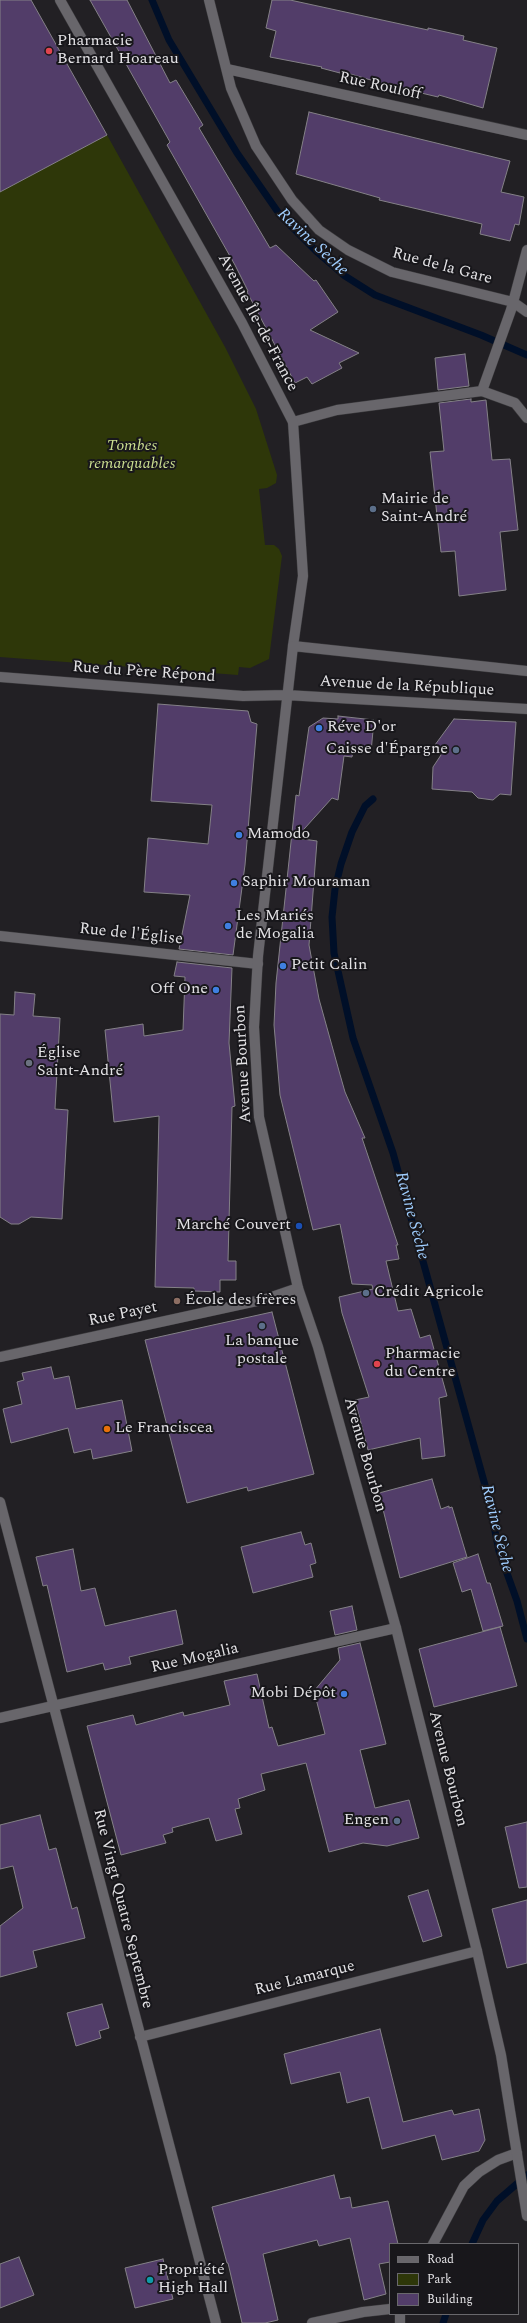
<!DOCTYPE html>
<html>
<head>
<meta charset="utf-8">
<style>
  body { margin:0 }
  #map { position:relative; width:527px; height:2323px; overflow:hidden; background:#222024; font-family:Spectral,serif }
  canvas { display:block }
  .legend { position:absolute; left:389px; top:2243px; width:130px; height:72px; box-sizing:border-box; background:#18171b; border:1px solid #69686c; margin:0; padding:5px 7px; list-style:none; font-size:12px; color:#e3e2e5 }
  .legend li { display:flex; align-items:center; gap:8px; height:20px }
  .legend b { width:20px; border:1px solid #69686c }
</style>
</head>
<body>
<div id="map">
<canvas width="527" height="2323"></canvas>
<ul class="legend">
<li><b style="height:5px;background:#68666b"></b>Road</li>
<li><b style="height:11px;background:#2e3709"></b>Park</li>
<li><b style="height:11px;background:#523d69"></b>Building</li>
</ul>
</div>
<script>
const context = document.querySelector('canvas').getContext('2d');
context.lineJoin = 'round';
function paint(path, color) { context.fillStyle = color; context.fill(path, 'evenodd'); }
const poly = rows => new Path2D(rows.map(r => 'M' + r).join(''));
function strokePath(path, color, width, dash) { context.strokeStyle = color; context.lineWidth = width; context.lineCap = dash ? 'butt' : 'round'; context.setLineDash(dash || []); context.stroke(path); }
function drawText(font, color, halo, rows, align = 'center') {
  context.font = font + ' Spectral,serif'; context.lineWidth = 4; context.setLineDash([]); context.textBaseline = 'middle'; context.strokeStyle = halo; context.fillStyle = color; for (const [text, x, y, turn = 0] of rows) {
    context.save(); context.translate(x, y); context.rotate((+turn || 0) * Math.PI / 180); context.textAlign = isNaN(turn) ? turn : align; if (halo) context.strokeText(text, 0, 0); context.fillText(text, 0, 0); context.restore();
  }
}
const green = poly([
  [107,135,225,347,256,409,277,475,276,483,267,488,259,489,265,545,274,545,279,549,282,556,269,659,250,668,239,667,238,675,0,657,0,192]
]);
const stream = poly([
  [152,0,169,40,237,153,280,215,316,251,345,276,375,295,481,335,527,355],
  [373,799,365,806,352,832,341,864,335,889,332,917,334,953,353,1038,393,1153,488,1496,499,1551,517,1601,527,1639],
  [472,2244,483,2220,497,2201,527,2175],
  [443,2323,446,2314]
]);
const building = poly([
  [0,0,31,0,107,135,0,192,0,0],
  [90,0,127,0,170,83,176,80,203,125,199,128,270,248,276,245,314,281,316,280,338,312,310,330,359,353,339,363,342,368,312,384,307,377,295,383,247,292,248,291,235,265,167,145,170,142,90,0],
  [272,0,290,0,428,30,428,28,464,36,463,40,497,48,483,108,439,95,438,97,388,85,340,71,340,73,321,68,322,67,270,57,276,31,266,28,272,0],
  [309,112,510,161,501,192,524,197,519,225,515,224,510,241,480,234,482,224,379,200,380,198,296,174,309,112],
  [465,354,469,386,438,390,435,358,465,354],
  [471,399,471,402,486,400,492,460,510,459,518,530,500,532,506,590,459,596,455,551,441,552,430,452,444,451,439,403,471,399],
  [158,704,248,711,251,722,257,724,245,865,233,955,179,949,190,895,144,892,148,838,208,844,212,805,151,801,158,704],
  [338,716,374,720,371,752,353,750,352,757,344,756,338,800,332,798,296,838,317,841,309,945,319,999,339,1071,345,1092,365,1138,362,1138,398,1245,396,1245,399,1259,386,1261,398,1311,411,1309,420,1338,430,1335,447,1396,439,1398,445,1456,422,1459,420,1438,368,1450,355,1400,369,1397,342,1313,339,1297,373,1289,372,1285,352,1284,340,1224,313,1230,280,1095,274,1025,276,983,296,795,299,796,309,727,323,718,338,719,338,716],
  [454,719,516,722,511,795,500,794,493,800,478,798,472,792,432,789,433,767,441,755,432,749,454,719],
  [177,962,232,968,229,1043,235,1106,232,1107,228,1261,236,1261,236,1280,220,1280,220,1292,194,1291,194,1288,155,1287,159,1116,114,1122,105,1030,143,1024,144,1036,183,1030,185,977,174,976,177,962],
  [15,992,35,994,33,1016,60,1018,55,1109,68,1110,62,1219,31,1217,19,1224,11,1224,0,1217,0,1014,14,1015,15,992],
  [272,1312,314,1474,248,1491,247,1487,187,1503,145,1340,272,1312],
  [51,1367,54,1379,69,1376,76,1409,122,1400,132,1451,93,1459,91,1449,74,1453,68,1428,11,1443,3,1409,22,1404,17,1382,24,1380,22,1373,51,1367],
  [432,1479,441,1509,449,1506,449,1508,452,1507,467,1557,400,1578,379,1493,432,1479],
  [301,1532,305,1545,311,1543,316,1563,310,1565,313,1577,253,1593,241,1547,301,1532],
  [73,1549,81,1591,95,1588,105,1626,176,1610,183,1644,129,1657,131,1664,105,1670,103,1663,67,1672,47,1585,43,1586,36,1557,73,1549],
  [478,1554,487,1583,490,1583,503,1626,483,1631,471,1589,462,1592,453,1563,478,1554],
  [352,1606,357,1630,335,1635,330,1611,352,1606],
  [500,1627,517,1686,434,1707,419,1649,500,1627],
  [360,1643,386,1744,360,1750,375,1808,409,1800,419,1838,387,1846,363,1843,329,1852,306,1763,261,1774,265,1790,238,1799,240,1808,235,1809,242,1834,216,1841,209,1818,172,1828,173,1832,163,1835,166,1843,121,1855,87,1726,133,1715,136,1725,183,1712,184,1716,230,1705,224,1681,257,1674,269,1728,272,1727,278,1746,325,1734,314,1691,340,1660,338,1648,360,1643],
  [40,1815,49,1850,56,1848,72,1909,77,1907,85,1938,33,1951,37,1967,0,1977,0,1926,23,1908,13,1866,0,1869,0,1825,40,1815],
  [527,1822,527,1887,519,1888,505,1827,527,1822],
  [428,1890,442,1936,423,1942,408,1896,428,1890],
  [527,1900,527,1963,507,1968,492,1909,527,1900],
  [102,2004,109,2028,99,2031,101,2038,76,2046,67,2013,102,2004],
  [380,2029,403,2122,452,2110,454,2115,479,2109,485,2140,479,2151,442,2160,435,2135,382,2149,369,2097,347,2103,340,2072,291,2084,284,2054,380,2029],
  [334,2175,340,2199,350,2197,352,2208,388,2201,398,2244,390,2244,390,2262,379,2264,386,2294,364,2300,350,2238,319,2246,317,2240,263,2254,278,2320,265,2323,242,2323,228,2263,227,2263,212,2207,334,2175],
  [19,2257,34,2295,0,2308,0,2264,19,2257],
  [163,2259,173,2299,135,2308,125,2268,163,2259]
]);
const service = poly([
  [482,391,515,403,527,418]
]);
const minor = poly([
  [209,0,231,88,256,146,292,200,319,230,348,250,392,272,513,302,527,312],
  [227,69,527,135],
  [293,422,337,410,482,391,511,310,527,250],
  [0,936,258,964],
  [0,1502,216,2323],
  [0,1718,396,1628],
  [140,2037,477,1951],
  [433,2244,464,2186,479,2172,498,2160,517,2153],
  [400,2314,400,2323],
  [312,2323,363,2312,390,2309]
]);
const tertiary = poly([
  [60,0,242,323,293,422,303,576,293,646],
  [298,1288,318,1347,396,1628,477,1951,501,2055,527,2216]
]);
const secondary = poly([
  [0,677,243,696,286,695,527,709],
  [0,1357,266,1299,298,1288,259,1117,254,1027,258,956,293,646,527,671]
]);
const markers = [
  [49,51,4,"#e0444e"],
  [373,509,4,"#5c6f8a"],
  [319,728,4,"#3f7fe0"],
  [456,750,4,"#5c6f8a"],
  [239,835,4,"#3f7fe0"],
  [234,883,4,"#3f7fe0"],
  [228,926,4,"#3f7fe0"],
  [283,966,4,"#3f7fe0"],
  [216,990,4,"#3f7fe0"],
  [29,1063,4,"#6b7280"],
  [299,1226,4,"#1a4fb4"],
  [366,1293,4,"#5c6f8a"],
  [177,1301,4,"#8d6e63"],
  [262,1326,4,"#5c6f8a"],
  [377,1364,4,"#e0444e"],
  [107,1429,4,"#e8710a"],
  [344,1694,4,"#3f7fe0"],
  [397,1821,4,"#5c6f8a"],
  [150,2280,4,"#0f9aa8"]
];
const poiNames = [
  ["Pharmacie",57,42],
  ["Bernard Hoareau",57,60],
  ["Mairie de",381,500],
  ["Saint-André",381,518],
  ["Réve D'or",327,728],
  ["Caisse d'Épargne",448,750,"right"],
  ["Mamodo",247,835],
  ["Saphir Mouraman",242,883],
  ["Les Mariés",236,917],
  ["de Mogalia",236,935],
  ["Petit Calin",291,966],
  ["Off One",208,990,"right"],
  ["Église",37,1054],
  ["Saint-André",37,1072],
  ["Marché Couvert",291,1226,"right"],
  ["Crédit Agricole",374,1293],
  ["École des frères",185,1301],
  ["La banque",262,1342,"center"],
  ["postale",262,1360,"center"],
  ["Pharmacie",385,1355],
  ["du Centre",385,1373],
  ["Le Franciscea",115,1429],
  ["Mobi Dépôt",336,1694,"right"],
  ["Engen",389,1821,"right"],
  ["Propriété",158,2271],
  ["High Hall",158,2289]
];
const streetNames = [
  ["Rue Rouloff",380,87,12],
  ["Rue de la Gare",442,267,15],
  ["Avenue Île-de-France",257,323,62],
  ["Rue du Père Répond",144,673,4],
  ["Avenue de la République",407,687,3],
  ["Rue de l'Église",131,935,6],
  ["Avenue Bourbon",244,1064,-93],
  ["Rue Payet",123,1315,-12],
  ["Avenue Bourbon",364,1455,74],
  ["Rue Mogalia",195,1659,-13],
  ["Avenue Bourbon",447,1769,76],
  ["Rue Vingt Quatre Septembre",122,1909,76],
  ["Rue Lamarque",305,1979,-14]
];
const parkNames = [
  ["Tombes",132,447],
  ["remarquables",132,465]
];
const waterNames = [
  ["Ravine Sèche",312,243,43],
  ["Ravine Sèche",411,1216,75],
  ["Ravine Sèche",496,1529,76]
];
paint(green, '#2e3709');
strokePath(stream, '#000f28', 7);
paint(building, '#523d69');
strokePath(building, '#848187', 1);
strokePath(service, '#3b3a3d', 11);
strokePath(minor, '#3b3a3d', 11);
strokePath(tertiary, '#3b3a3d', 11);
strokePath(secondary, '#3b3a3d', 11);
strokePath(service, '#68666b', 10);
strokePath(minor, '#68666b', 10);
strokePath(tertiary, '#68666b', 10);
strokePath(secondary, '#68666b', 10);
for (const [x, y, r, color] of markers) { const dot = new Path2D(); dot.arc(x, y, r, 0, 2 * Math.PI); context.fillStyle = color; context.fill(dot); strokePath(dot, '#18171b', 1.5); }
drawText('16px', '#e3e2e5', '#18171b', poiNames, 'left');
drawText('16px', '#e3e2e5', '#18171b', streetNames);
drawText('italic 16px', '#cbdf90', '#18171b', parkNames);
drawText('italic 17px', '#a0ceff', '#18171b', waterNames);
</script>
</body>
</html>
